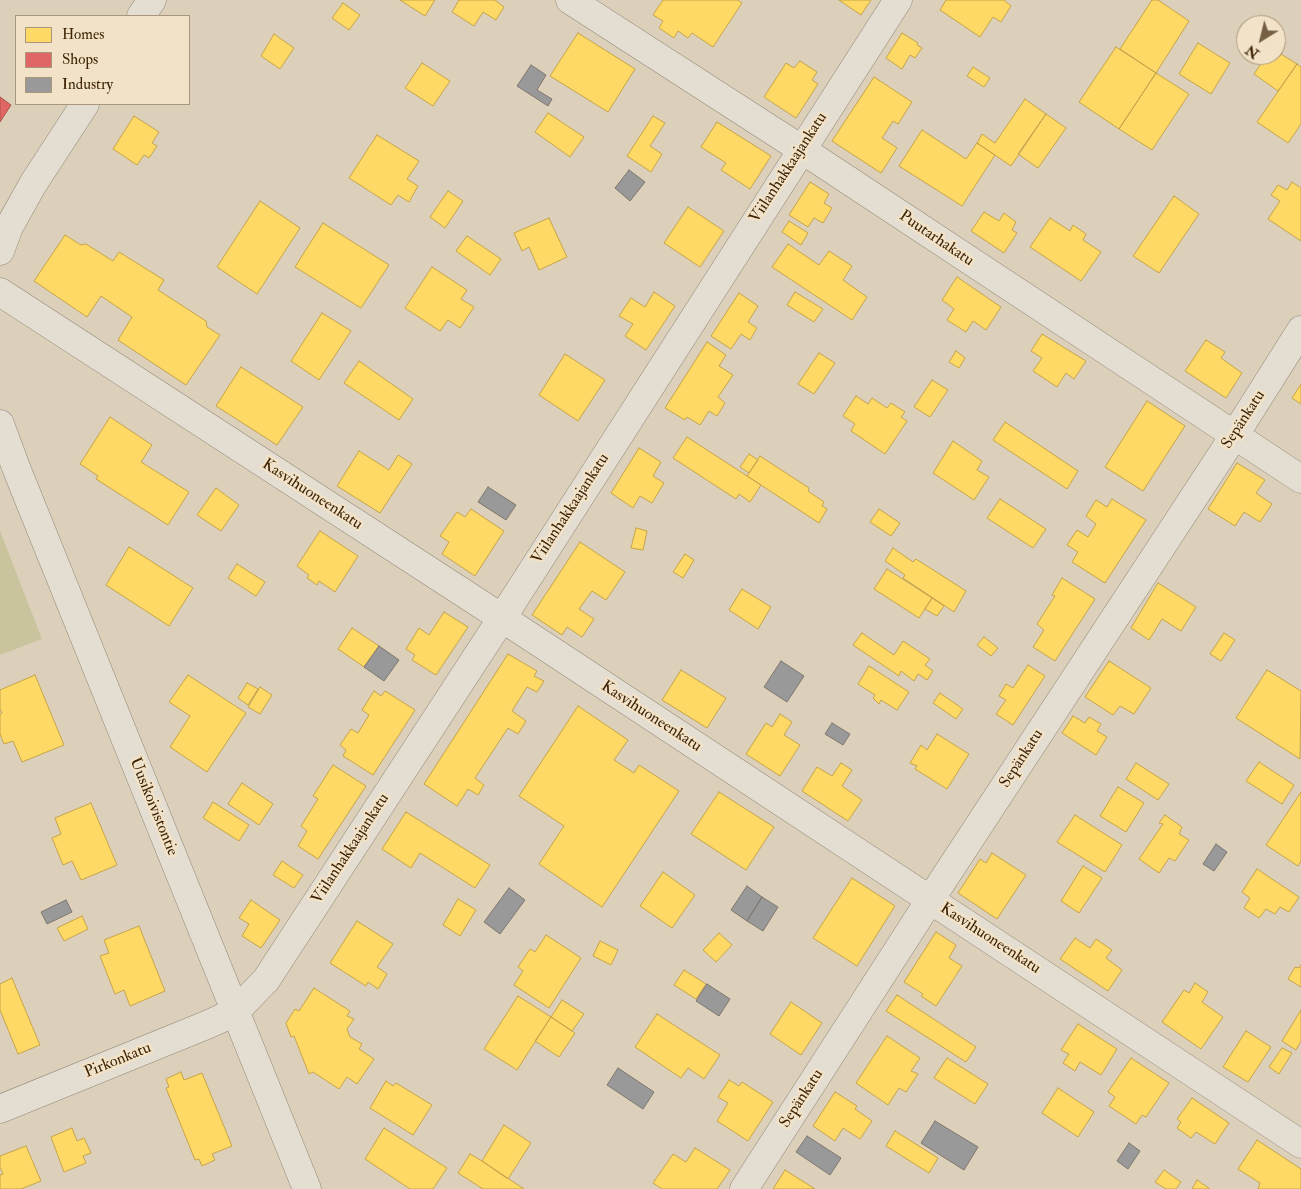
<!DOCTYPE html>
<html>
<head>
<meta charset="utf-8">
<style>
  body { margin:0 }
  #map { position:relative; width:1301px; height:1189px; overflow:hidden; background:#dcd0ba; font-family:"IM FELL Double Pica",serif }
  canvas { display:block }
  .legend { position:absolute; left:15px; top:15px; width:175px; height:90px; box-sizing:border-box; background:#f2e2c8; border:1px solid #aa967a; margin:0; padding:6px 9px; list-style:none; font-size:15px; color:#3e2404 }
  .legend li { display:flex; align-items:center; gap:10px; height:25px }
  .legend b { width:25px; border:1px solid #aa967a }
  .north { position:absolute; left:1236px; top:15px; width:50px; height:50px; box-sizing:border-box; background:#f2e2c8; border:1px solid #aa967a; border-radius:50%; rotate:216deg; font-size:14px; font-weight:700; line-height:20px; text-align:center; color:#3e2404 }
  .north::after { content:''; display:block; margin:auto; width:18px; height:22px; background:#756044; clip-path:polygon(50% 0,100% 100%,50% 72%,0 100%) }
</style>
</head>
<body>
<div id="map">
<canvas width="1301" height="1189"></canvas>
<ul class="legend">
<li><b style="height:14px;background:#ffd966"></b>Homes</li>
<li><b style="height:14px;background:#e06666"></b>Shops</li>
<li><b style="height:14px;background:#999"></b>Industry</li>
</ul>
<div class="north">N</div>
</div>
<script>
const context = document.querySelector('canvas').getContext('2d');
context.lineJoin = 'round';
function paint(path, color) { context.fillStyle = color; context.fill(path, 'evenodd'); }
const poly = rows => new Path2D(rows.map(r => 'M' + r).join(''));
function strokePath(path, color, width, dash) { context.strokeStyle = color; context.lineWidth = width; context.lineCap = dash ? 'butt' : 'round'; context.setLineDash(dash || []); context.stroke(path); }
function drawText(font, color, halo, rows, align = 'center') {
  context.font = font + ' "IM FELL Double Pica",serif'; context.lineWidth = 5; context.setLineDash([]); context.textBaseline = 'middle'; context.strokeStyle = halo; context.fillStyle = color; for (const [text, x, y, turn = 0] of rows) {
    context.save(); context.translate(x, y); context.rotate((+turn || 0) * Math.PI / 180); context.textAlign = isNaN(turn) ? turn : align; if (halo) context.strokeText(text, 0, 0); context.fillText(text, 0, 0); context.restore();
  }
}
const green = poly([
  [0,531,42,639,0,655]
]);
const homes = poly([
  [400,0,435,0,425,16,400,0],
  [459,0,495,0,504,7,496,20,483,12,474,26,452,12,459,0],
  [663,0,738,0,742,3,713,47,692,33,688,38,678,31,674,38,659,28,663,21,653,15,663,0],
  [839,0,871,0,861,15,839,0],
  [946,0,1004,0,1011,6,1001,22,993,17,980,37,940,10,946,0],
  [1152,0,1158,0,1189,21,1156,73,1120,49,1152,0],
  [343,3,360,15,349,30,332,18,343,3],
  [578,33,635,69,608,112,550,76,578,33],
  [902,33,918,43,917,45,922,48,915,58,910,55,902,69,886,58,902,33],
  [274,34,294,48,280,69,261,56,274,34],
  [1198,43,1230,63,1211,94,1179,74,1198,43],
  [1116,47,1156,73,1119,129,1079,102,1116,47],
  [1276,51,1297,64,1278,91,1254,74,1267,55,1276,55,1276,51],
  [800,61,817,72,812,80,818,84,796,118,764,97,786,63,794,68,800,61],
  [422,63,450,81,433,106,405,88,422,63],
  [1297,64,1301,67,1301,124,1288,143,1257,122,1297,64],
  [973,67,990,78,984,87,967,76,973,67],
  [1156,73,1189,94,1152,150,1119,129,1156,73],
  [874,77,912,102,898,124,893,121,882,138,897,148,881,173,832,141,874,77],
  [1025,99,1046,114,1011,166,977,143,982,134,995,143,1025,99],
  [548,113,584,137,570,157,535,132,548,113],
  [1046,114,1066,128,1038,168,1018,154,1046,114],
  [134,116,159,132,152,143,157,146,149,158,144,155,137,165,113,149,134,116],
  [653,116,665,123,650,146,662,154,651,172,627,156,653,116],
  [717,122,771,156,750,189,721,170,726,163,701,147,717,122],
  [922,130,966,159,977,143,995,155,962,206,899,166,922,130],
  [377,135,419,161,407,179,418,186,409,202,398,195,391,205,349,178,377,135],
  [810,182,829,194,824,203,832,208,823,223,814,218,808,227,789,215,810,182],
  [1292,182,1301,188,1301,241,1268,219,1280,201,1271,195,1278,185,1287,190,1292,182],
  [448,191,463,201,445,228,430,217,448,191],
  [1174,196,1199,214,1159,273,1133,256,1174,196],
  [260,201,300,228,257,294,217,267,260,201],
  [688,207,724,231,700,267,664,243,688,207],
  [984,212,999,221,1004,213,1016,222,1012,230,1017,233,1004,253,971,231,984,212],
  [549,218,567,257,539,270,529,247,522,251,514,233,549,218],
  [1050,218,1070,231,1073,225,1086,234,1083,240,1101,252,1081,281,1030,247,1050,218],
  [789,221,808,233,801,245,782,232,789,221],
  [323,223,389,265,361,308,295,267,323,223],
  [65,235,81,245,86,244,113,261,119,252,164,280,158,290,206,321,207,327,220,335,186,385,118,340,132,317,101,296,87,317,34,281,65,235],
  [467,236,501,259,490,275,456,251,467,236],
  [788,244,819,265,829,251,852,266,843,280,867,297,852,320,772,267,788,244],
  [432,267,467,290,461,299,474,307,460,328,448,320,440,331,405,308,432,267],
  [957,277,1001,307,986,330,973,321,966,332,947,320,954,309,942,300,957,277],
  [654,292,675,306,646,350,625,336,633,324,619,316,631,298,645,307,654,292],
  [795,292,823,309,814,322,787,305,795,292],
  [739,293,758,306,748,322,757,328,750,340,741,334,731,349,711,336,739,293],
  [322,313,351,331,319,380,291,361,322,313],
  [1042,334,1086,361,1074,379,1066,373,1057,387,1033,371,1042,358,1031,351,1042,334],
  [1206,340,1225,352,1221,358,1242,373,1226,398,1185,371,1206,340],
  [707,342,726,355,719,366,733,375,718,397,725,403,717,416,709,411,700,425,687,417,685,420,665,408,707,342],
  [956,351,965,358,959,368,949,362,956,351],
  [819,353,835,363,814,394,798,384,819,353],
  [565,354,605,380,578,421,539,395,565,354],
  [359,361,413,399,399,420,344,383,359,361],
  [241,367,303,407,277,445,216,406,241,367],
  [932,380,948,390,930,417,914,407,932,380],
  [1301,384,1301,404,1292,398,1301,384],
  [856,396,868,404,872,398,887,408,891,403,905,412,901,417,907,421,885,454,851,431,855,424,843,416,856,396],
  [1147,401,1185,426,1143,491,1105,467,1147,401],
  [110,417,152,445,141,462,189,492,168,525,96,479,98,476,80,464,110,417],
  [1005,422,1078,471,1067,489,993,440,1005,422],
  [687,437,761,485,750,502,739,494,736,499,673,458,687,437],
  [953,441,982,461,977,470,989,477,974,500,933,473,953,441],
  [639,448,661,462,653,476,664,483,652,503,640,496,633,508,611,493,639,448],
  [359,451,389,470,398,455,412,464,380,513,337,486,359,451],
  [749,454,758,460,749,473,740,467,749,454],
  [760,456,809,488,808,491,824,502,822,506,827,509,819,523,747,476,760,456],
  [1237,463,1265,480,1256,493,1272,504,1260,522,1244,512,1235,526,1208,509,1237,463],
  [216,488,239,505,221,531,197,515,216,488],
  [1000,499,1046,529,1033,548,987,518,1000,499],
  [1112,499,1146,520,1105,583,1072,562,1078,552,1067,545,1077,530,1088,537,1096,524,1086,516,1096,500,1107,507,1112,499],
  [471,509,504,531,475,576,442,554,449,542,440,536,457,512,465,517,471,509],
  [879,509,900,523,891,536,870,522,879,509],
  [636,528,647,531,643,550,631,548,636,528],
  [320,531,358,556,335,592,319,581,317,585,307,578,309,575,297,566,320,531],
  [580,542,625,572,606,600,592,591,579,609,594,619,582,637,567,627,562,635,532,615,580,542],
  [129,547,193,588,169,626,106,585,129,547],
  [893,548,913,562,916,559,966,591,954,612,903,578,905,575,885,561,893,548],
  [685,554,694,560,683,578,673,572,685,554],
  [237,564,265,582,256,596,228,578,237,564],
  [887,569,932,598,919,618,874,589,887,569],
  [1062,578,1095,599,1055,661,1033,647,1044,630,1037,624,1055,596,1052,595,1062,578],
  [1158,583,1196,607,1181,631,1162,619,1149,640,1131,628,1158,583],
  [742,589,771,607,758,629,729,610,742,589],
  [932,598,944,606,937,616,925,609,932,598],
  [444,612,468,627,436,675,412,660,415,655,406,649,419,628,429,635,444,612],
  [352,628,379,646,364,667,338,649,352,628],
  [862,633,894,655,903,641,930,659,925,665,933,671,927,680,918,674,914,681,901,671,899,676,853,645,862,633],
  [1224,633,1235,640,1221,661,1210,654,1224,633],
  [984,637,998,648,991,656,977,645,984,637],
  [508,654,537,671,534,676,544,681,537,692,527,687,512,711,526,721,518,734,508,728,475,778,484,785,478,795,468,789,457,806,424,784,508,654],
  [1109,661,1151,688,1134,714,1120,706,1113,715,1085,697,1109,661],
  [1028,665,1045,676,1013,725,996,714,1006,700,999,696,1006,684,1013,688,1028,665],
  [869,666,909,692,897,710,881,700,879,704,873,698,875,695,858,684,869,666],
  [681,670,726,698,707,728,662,700,681,670],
  [1267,670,1301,691,1300,759,1236,718,1267,670],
  [35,675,64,745,22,762,13,741,4,744,0,734,0,714,2,713,0,709,0,690,35,675],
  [188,675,246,713,207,772,170,747,190,716,169,702,188,675],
  [247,683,258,689,248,705,238,698,247,683],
  [260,687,272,695,260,714,248,707,260,687],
  [374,691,381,696,385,691,415,710,373,775,343,756,346,750,340,745,351,729,358,733,369,715,362,710,374,691],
  [940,693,963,709,956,719,933,703,940,693],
  [578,706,628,740,614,760,634,773,639,765,679,791,602,907,539,864,564,826,519,796,578,706],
  [780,714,792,722,784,735,800,745,780,776,746,754,766,723,772,727,780,714],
  [1073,716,1085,723,1089,717,1101,724,1097,731,1107,737,1096,755,1062,733,1073,716],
  [937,734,969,754,947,789,915,769,917,766,910,763,921,745,927,750,937,734],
  [1259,762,1294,785,1282,804,1246,781,1259,762],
  [841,763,852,770,842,786,862,800,848,821,802,791,817,767,832,776,841,763],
  [1136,763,1169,784,1158,800,1126,779,1136,763],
  [333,765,366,786,318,859,298,846,307,831,301,826,318,799,313,796,333,765],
  [242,783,273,804,259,825,228,804,242,783],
  [1118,787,1144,803,1126,832,1100,816,1118,787],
  [719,792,774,827,746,870,691,834,719,792],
  [1301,792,1301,861,1298,866,1266,845,1301,792],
  [213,802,249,825,239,841,203,818,213,802],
  [91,803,117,865,81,880,72,861,63,865,52,838,61,834,55,818,91,803],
  [406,812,490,865,475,888,420,853,411,868,382,849,406,812],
  [1075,815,1122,845,1105,872,1057,842,1075,815],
  [1165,815,1182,827,1179,834,1189,840,1175,861,1169,858,1159,873,1139,859,1163,824,1159,823,1165,815],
  [992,853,1026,875,997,919,958,893,980,859,986,863,992,853],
  [282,861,303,875,294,888,273,875,282,861],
  [1083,866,1102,878,1079,913,1061,901,1083,866],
  [1257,869,1299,897,1289,912,1280,907,1275,914,1266,909,1259,918,1244,908,1250,898,1242,892,1257,869],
  [663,872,695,895,672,928,640,906,663,872],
  [852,878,895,906,857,966,813,938,852,878],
  [458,899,476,910,460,936,443,925,458,899],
  [251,900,280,920,261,948,242,936,249,924,239,918,251,900],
  [82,916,88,929,64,941,57,928,82,916],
  [357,921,393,944,377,967,387,974,378,989,368,982,366,986,330,963,357,921],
  [139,926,165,991,130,1006,124,990,115,994,100,956,109,953,104,940,139,926],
  [936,932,956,945,949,958,962,966,936,1006,921,996,923,994,904,982,936,932],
  [719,933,732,945,716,962,703,950,719,933],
  [546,935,581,958,549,1008,514,985,523,971,518,967,530,949,535,952,546,935],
  [1075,938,1090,948,1096,939,1112,950,1106,958,1122,970,1108,991,1060,959,1075,938],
  [600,941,618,950,611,965,593,956,600,941],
  [1301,965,1301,987,1288,979,1295,967,1299,968,1301,965],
  [684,970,706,984,696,999,674,985,684,970],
  [12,978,40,1045,18,1054,0,1010,0,984,12,978],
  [1195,983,1208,992,1202,1002,1223,1017,1201,1049,1162,1022,1184,990,1189,993,1195,983],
  [314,988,350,1011,347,1016,354,1019,347,1029,350,1037,362,1044,359,1049,374,1059,357,1084,347,1077,339,1089,313,1072,309,1074,294,1036,291,1037,286,1023,295,1009,299,1011,314,988],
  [897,995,976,1047,966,1062,886,1011,897,995],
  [518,996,551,1017,517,1070,484,1049,518,996],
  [562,1000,584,1014,572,1031,551,1017,562,1000],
  [791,1002,822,1023,801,1055,770,1034,791,1002],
  [1301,1010,1301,1041,1296,1050,1282,1041,1301,1010],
  [657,1014,720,1055,704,1079,688,1068,681,1078,635,1047,657,1014],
  [551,1017,575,1033,559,1057,535,1041,551,1017],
  [1078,1024,1117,1049,1101,1075,1080,1062,1075,1071,1063,1063,1069,1054,1061,1050,1078,1024],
  [1246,1031,1271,1047,1248,1082,1223,1067,1246,1031],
  [887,1036,920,1058,911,1071,918,1074,906,1092,899,1088,888,1105,856,1083,887,1036],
  [1282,1048,1292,1053,1279,1074,1269,1067,1282,1048],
  [947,1058,988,1084,975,1104,934,1078,947,1058],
  [1131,1058,1169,1083,1146,1117,1142,1115,1136,1124,1109,1106,1115,1097,1108,1092,1131,1058],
  [181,1072,184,1080,202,1073,232,1146,212,1154,215,1160,202,1166,199,1159,195,1160,166,1088,169,1087,166,1079,181,1072],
  [729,1080,739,1086,742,1082,773,1102,748,1141,717,1121,728,1103,718,1097,729,1080],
  [386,1081,393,1086,396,1083,432,1105,413,1135,370,1108,386,1081],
  [1058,1088,1094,1112,1078,1137,1042,1113,1058,1088],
  [835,1092,857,1106,855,1109,872,1121,860,1139,843,1128,835,1141,813,1126,835,1092],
  [1192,1098,1229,1123,1215,1144,1196,1132,1191,1138,1177,1128,1181,1122,1177,1119,1192,1098],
  [504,1125,531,1143,508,1179,482,1161,504,1125],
  [72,1128,77,1141,84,1138,91,1153,83,1156,86,1163,64,1172,51,1137,72,1128],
  [384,1128,447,1168,433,1189,410,1189,365,1159,384,1128],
  [895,1131,938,1158,929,1173,886,1146,895,1131],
  [1257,1140,1301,1169,1301,1189,1258,1189,1260,1183,1238,1169,1257,1140],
  [26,1146,41,1181,21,1189,0,1189,0,1175,3,1174,0,1167,0,1156,26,1146],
  [695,1148,730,1170,717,1189,662,1189,653,1183,673,1154,686,1162,695,1148],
  [470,1154,482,1161,524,1189,483,1189,458,1173,470,1154],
  [785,1170,815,1189,773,1189,785,1170],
  [1164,1170,1181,1182,1176,1189,1166,1189,1155,1182,1164,1170],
  [1197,1180,1210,1189,1192,1189,1197,1180]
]);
const shops = poly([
  [0,97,11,105,0,122,0,97]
]);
const industry = poly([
  [531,65,546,75,537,90,552,99,548,106,517,86,531,65],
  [629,170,645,182,630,201,615,188,629,170],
  [488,487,516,505,506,520,478,502,488,487],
  [379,646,399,660,384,681,364,667,379,646],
  [781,661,804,676,787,702,764,687,781,661],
  [832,723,850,734,843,745,825,734,832,723],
  [1216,844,1227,852,1214,871,1203,864,1216,844],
  [747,886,762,897,747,921,731,910,747,886],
  [509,888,525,900,500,934,484,922,509,888],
  [762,897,778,907,763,931,747,921,762,897],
  [66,900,72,912,47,924,41,912,66,900],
  [707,984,730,999,719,1016,696,1001,707,984],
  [618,1068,654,1092,643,1109,607,1085,618,1068],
  [935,1121,978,1147,964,1170,921,1143,935,1121],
  [807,1136,841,1158,830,1175,796,1152,807,1136],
  [1129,1143,1140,1151,1128,1169,1117,1161,1129,1143]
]);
const street = poly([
  [570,0,801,149,1301,479],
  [141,16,152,0],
  [0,251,9,227,33,184,85,104],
  [0,292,502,618,1301,1144],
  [0,424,17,470,307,1189],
  [0,1109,209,1024,235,1012,266,980,502,618,898,0],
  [744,1189,930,900,1234,436,1301,330]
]);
const streetNames = [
  ["Viilanhakkaajankatu",789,168,-57],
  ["Puutarhakatu",936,239,34],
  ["Sepänkatu",1244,420,-57],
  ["Kasvihuoneenkatu",312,495,33],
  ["Viilanhakkaajankatu",571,509,-57],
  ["Kasvihuoneenkatu",651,717,33],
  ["Sepänkatu",1022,759,-57],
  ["Uusikoivistontie",153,807,68],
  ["Viilanhakkaajankatu",351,849,-57],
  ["Kasvihuoneenkatu",990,939,33],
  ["Pirkonkatu",118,1061,-22],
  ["Sepänkatu",802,1099,-57]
];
paint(green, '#c9c49e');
paint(homes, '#ffd966');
strokePath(homes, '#c5a349', 1);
paint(shops, '#e06666');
strokePath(shops, '#af5249', 1);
paint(industry, '#999');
strokePath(industry, '#7e766c', 1);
strokePath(street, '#928877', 29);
strokePath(street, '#e3ddd2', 28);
drawText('16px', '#3e2404', '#f2e2c8', streetNames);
</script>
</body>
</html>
